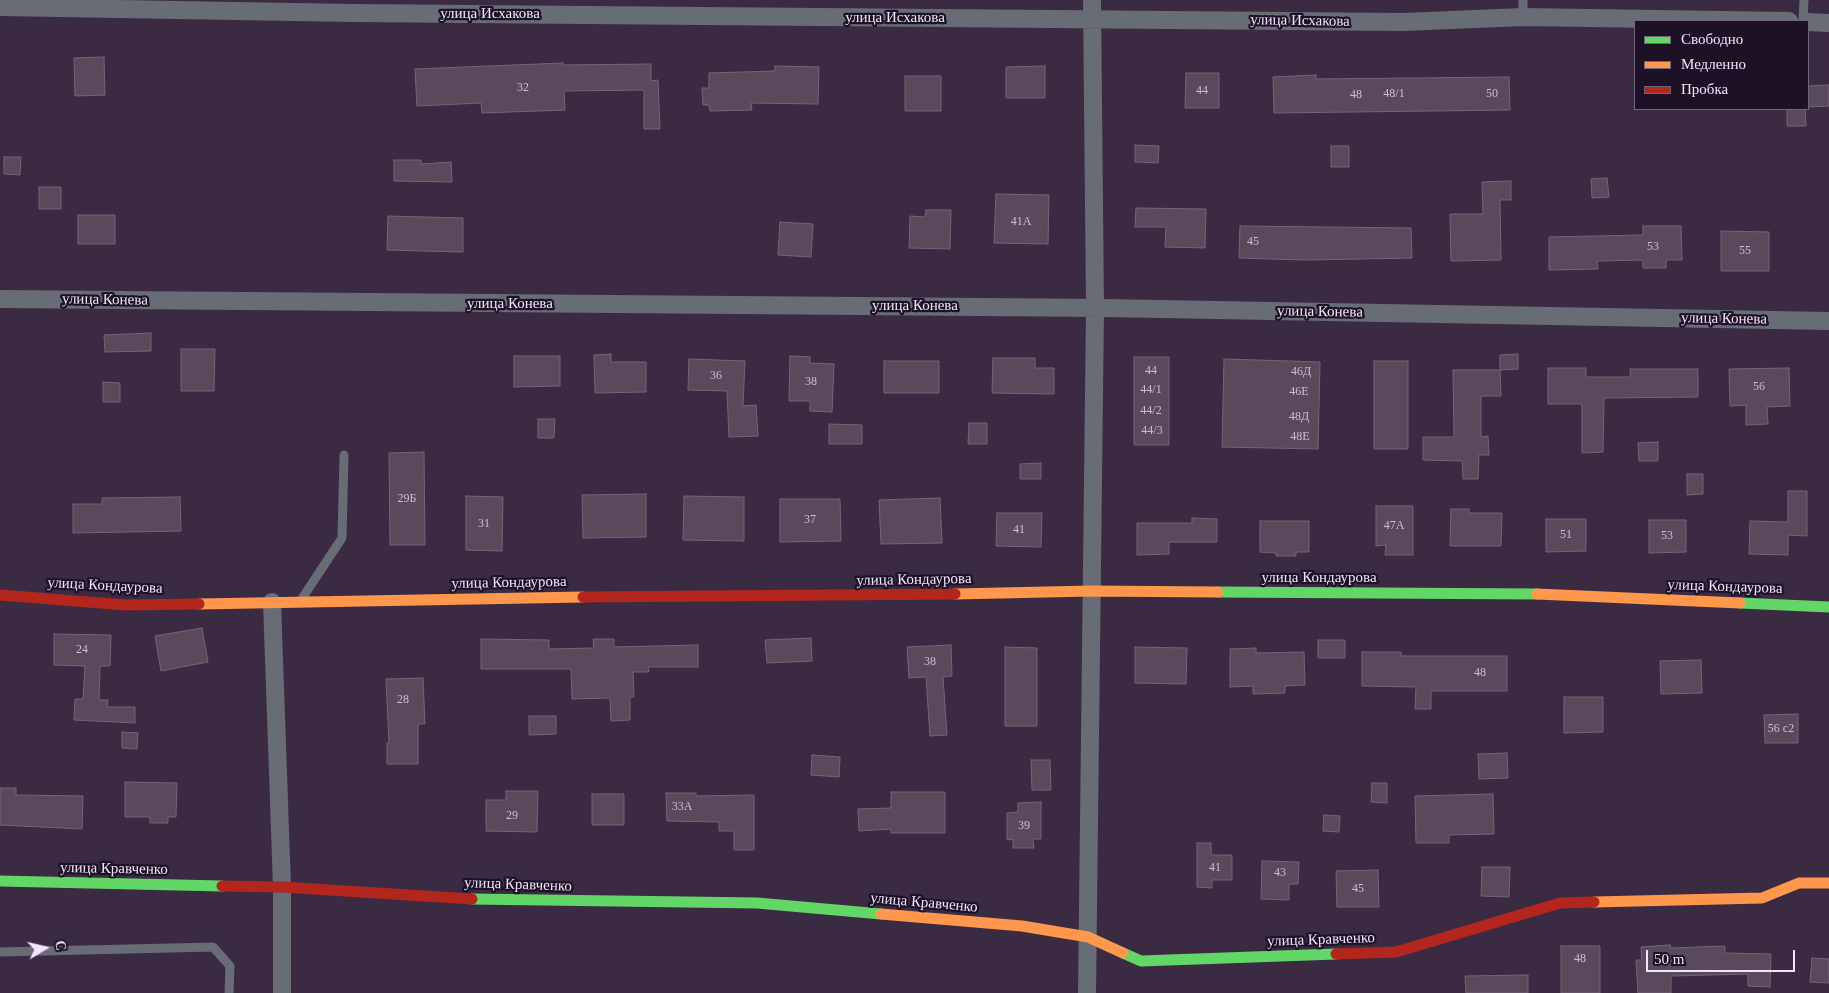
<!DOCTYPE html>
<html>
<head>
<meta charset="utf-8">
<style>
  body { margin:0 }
  #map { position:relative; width:1829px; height:993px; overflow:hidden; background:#3a2b43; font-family:"Times New Roman",serif }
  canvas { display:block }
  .legend { position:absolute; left:1634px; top:20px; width:175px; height:90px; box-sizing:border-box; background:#1d1225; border:1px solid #73667c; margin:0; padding:6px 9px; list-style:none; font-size:15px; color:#f3e3ff }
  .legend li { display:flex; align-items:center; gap:10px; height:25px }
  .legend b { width:25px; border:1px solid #73667c }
  .north { position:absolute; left:20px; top:923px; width:50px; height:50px; -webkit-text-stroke:4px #1d1225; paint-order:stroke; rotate:81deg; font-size:14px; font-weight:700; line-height:20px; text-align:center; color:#f3e3ff }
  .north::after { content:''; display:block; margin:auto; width:18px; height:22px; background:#f3e3ff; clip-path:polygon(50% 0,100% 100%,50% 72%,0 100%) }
  .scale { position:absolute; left:1646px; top:950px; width:149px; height:22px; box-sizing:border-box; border:2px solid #f3e3ff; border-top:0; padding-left:6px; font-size:15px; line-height:18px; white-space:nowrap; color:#f3e3ff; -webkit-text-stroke:4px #1d1225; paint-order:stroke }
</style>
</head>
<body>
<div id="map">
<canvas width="1829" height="993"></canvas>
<ul class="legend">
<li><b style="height:6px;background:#63d668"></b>Свободно</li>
<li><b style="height:6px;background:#ff974d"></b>Медленно</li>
<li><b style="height:6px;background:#b3261e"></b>Пробка</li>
</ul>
<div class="north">С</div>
<div class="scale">50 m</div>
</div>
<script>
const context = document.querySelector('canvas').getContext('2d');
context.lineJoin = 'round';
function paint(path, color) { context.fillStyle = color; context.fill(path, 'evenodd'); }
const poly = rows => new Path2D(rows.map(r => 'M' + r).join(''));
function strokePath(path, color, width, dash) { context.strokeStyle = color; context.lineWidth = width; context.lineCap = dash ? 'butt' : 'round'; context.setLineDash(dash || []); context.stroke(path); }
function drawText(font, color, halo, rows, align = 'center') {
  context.font = font + ' "Times New Roman",serif'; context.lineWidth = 4.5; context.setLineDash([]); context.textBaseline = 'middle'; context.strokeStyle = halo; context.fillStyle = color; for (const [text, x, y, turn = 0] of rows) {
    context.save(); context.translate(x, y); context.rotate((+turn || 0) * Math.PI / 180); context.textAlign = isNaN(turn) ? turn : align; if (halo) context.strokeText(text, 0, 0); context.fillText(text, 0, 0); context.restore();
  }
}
const building = poly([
  [104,57,105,95,75,96,74,58,104,57],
  [563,63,563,65,651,64,651,81,658,80,660,129,644,129,644,90,564,91,565,110,482,113,481,103,417,106,415,69,563,63],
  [775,66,819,67,818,104,751,103,752,110,710,111,709,105,703,105,702,88,709,88,709,73,775,71,775,66],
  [1045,66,1045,98,1006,98,1006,67,1045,66],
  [1186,73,1219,73,1219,108,1185,108,1186,73],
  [1316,75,1316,79,1509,77,1510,110,1274,113,1273,77,1316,75],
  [905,76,941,76,941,111,905,111,905,76],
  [1829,85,1829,106,1808,107,1808,86,1829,85],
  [1787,109,1805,109,1806,126,1787,126,1787,109],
  [1135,145,1159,146,1158,163,1135,162,1135,145],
  [1331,146,1349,146,1349,167,1331,167,1331,146],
  [4,157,21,157,20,175,4,174,4,157],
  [394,160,421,160,421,164,451,162,452,182,394,181,394,160],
  [1607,178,1609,197,1592,198,1591,179,1607,178],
  [1511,181,1511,200,1500,200,1501,260,1451,261,1450,214,1483,214,1482,182,1511,181],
  [39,187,61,187,61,209,39,209,39,187],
  [996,194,1049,195,1048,244,994,243,996,194],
  [1136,208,1206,209,1205,248,1165,247,1166,227,1135,227,1136,208],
  [926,210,951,210,950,249,909,248,910,216,925,217,926,210],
  [78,215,115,215,115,244,78,244,78,215],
  [388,216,463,218,463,252,387,250,388,216],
  [780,222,813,224,811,257,778,255,780,222],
  [1240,226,1411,228,1412,258,1307,260,1239,258,1240,226],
  [1643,226,1681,226,1682,260,1666,260,1666,268,1643,268,1643,260,1597,261,1598,269,1549,270,1549,237,1643,235,1643,226],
  [1721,231,1769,232,1769,271,1721,271,1721,231],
  [151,333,151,351,105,352,104,335,151,333],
  [181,349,215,349,214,391,181,391,181,349],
  [611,354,611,362,646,362,646,392,595,393,594,355,611,354],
  [1518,354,1518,369,1500,370,1500,355,1518,354],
  [514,356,560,356,560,386,514,387,514,356],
  [790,356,810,357,810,363,834,364,832,412,810,411,810,401,789,401,790,356],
  [1134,357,1169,357,1169,445,1134,445,1134,357],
  [993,358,1035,358,1035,368,1054,368,1054,394,992,393,993,358],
  [689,359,745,361,743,406,756,405,758,436,729,437,727,391,688,390,689,359],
  [1224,359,1320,362,1318,449,1222,447,1224,359],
  [884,361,939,361,939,393,884,393,884,361],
  [1374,361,1408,361,1408,449,1374,449,1374,361],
  [1548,368,1586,368,1586,377,1630,377,1630,369,1698,369,1698,397,1604,398,1603,452,1582,453,1582,404,1548,404,1548,368],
  [1789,368,1790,406,1767,407,1768,424,1746,425,1746,405,1730,406,1729,369,1789,368],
  [1453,370,1500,370,1501,396,1481,396,1481,437,1488,436,1489,455,1479,455,1478,479,1463,479,1462,461,1423,460,1423,437,1454,437,1453,370],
  [103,382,120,383,120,402,103,402,103,382],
  [538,419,555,419,554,438,538,438,538,419],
  [969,423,987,423,987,444,968,444,969,423],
  [829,424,862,425,862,444,829,444,829,424],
  [1658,442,1658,461,1639,461,1638,443,1658,442],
  [424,452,425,545,390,545,389,453,424,452],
  [1041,463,1041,479,1020,479,1020,464,1041,463],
  [1687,474,1703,474,1703,494,1687,495,1687,474],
  [1788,491,1807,491,1807,536,1788,535,1788,555,1749,554,1750,521,1788,522,1788,491],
  [646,494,646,537,583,538,582,495,646,494],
  [466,496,503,497,502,551,466,550,466,496],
  [684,496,744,497,744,541,683,540,684,496],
  [180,497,181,531,73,533,73,504,102,504,102,498,180,497],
  [940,498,942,543,881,544,879,500,940,498],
  [780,499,840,499,841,541,780,542,780,499],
  [1376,506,1413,506,1413,555,1385,555,1386,545,1376,546,1376,506],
  [1451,509,1469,509,1469,513,1502,513,1501,546,1450,546,1451,509],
  [997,513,1042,513,1041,547,996,546,997,513],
  [1192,518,1217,519,1217,542,1169,542,1169,554,1137,555,1137,523,1192,523,1192,518],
  [1546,519,1586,519,1586,551,1546,552,1546,519],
  [1649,520,1686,520,1686,552,1649,553,1649,520],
  [1260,521,1309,521,1309,552,1296,552,1296,556,1276,556,1276,553,1260,552,1260,521],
  [202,628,208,662,161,671,155,636,202,628],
  [54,634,111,635,110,666,100,666,99,700,108,700,107,707,135,707,135,723,74,720,75,699,83,699,85,666,54,665,54,634],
  [811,638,812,661,767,663,765,640,811,638],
  [481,639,549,640,549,649,594,648,593,639,614,639,614,647,698,645,698,667,648,667,649,672,633,672,634,697,630,697,630,720,611,721,610,698,572,699,571,669,481,669,481,639],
  [1318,640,1345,640,1345,658,1318,658,1318,640],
  [951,645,952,676,943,677,947,735,930,736,926,677,909,678,907,647,951,645],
  [1005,647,1037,648,1037,726,1005,726,1005,647],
  [1135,647,1187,648,1186,684,1135,683,1135,647],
  [1256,648,1256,653,1304,652,1305,685,1285,686,1285,693,1253,694,1253,686,1230,687,1230,649,1256,648],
  [1362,652,1401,652,1401,656,1507,656,1507,691,1431,691,1431,709,1415,709,1416,687,1362,686,1362,652],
  [1701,660,1702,693,1661,694,1660,661,1701,660],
  [423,678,425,724,418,724,418,764,387,764,387,743,389,743,386,679,423,678],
  [1564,697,1603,697,1603,732,1564,733,1564,697],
  [1798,714,1798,743,1765,743,1764,715,1798,714],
  [529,716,556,716,556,734,529,735,529,716],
  [122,732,138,733,137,749,122,748,122,732],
  [1507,753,1508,778,1479,779,1478,754,1507,753],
  [812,755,840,757,839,777,811,775,812,755],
  [1031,760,1050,760,1051,790,1032,790,1031,760],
  [125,782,177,783,176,817,168,817,168,823,150,823,150,817,125,817,125,782],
  [1372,783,1387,783,1387,803,1371,802,1372,783],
  [0,788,16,788,16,795,83,796,82,829,0,825,0,788],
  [506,791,538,791,537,832,486,831,486,800,506,800,506,791],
  [891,792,945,792,945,833,891,833,891,829,859,831,858,809,891,808,891,792],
  [666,793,696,793,696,796,754,795,754,850,734,850,734,831,719,831,719,822,667,821,666,793],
  [592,794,624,794,624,825,592,825,592,794],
  [1493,794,1494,834,1449,835,1449,843,1416,843,1415,796,1493,794],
  [1041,802,1041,839,1033,839,1034,848,1013,848,1013,839,1007,840,1007,813,1018,812,1018,803,1041,802],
  [1324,815,1340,816,1339,832,1323,831,1324,815],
  [1197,843,1211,843,1211,855,1232,855,1232,880,1212,880,1212,888,1197,887,1197,843],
  [1262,861,1299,862,1298,884,1289,884,1289,900,1261,899,1262,861],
  [1482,867,1510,867,1509,897,1481,896,1482,867],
  [1378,870,1379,907,1337,907,1336,871,1378,870],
  [1670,945,1671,948,1725,946,1725,953,1771,954,1770,987,1748,986,1748,974,1671,976,1671,993,1638,993,1636,960,1642,960,1641,947,1670,945],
  [1561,946,1600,946,1600,993,1561,993,1561,946],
  [1812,958,1829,959,1829,983,1810,982,1812,958],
  [1528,975,1528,993,1466,993,1465,976,1528,975]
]);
const lane = poly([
  [1523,17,1523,0],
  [1803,21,1804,0],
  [303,597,342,538,344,455],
  [0,952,213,947,230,966,229,993]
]);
const street = poly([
  [0,7,353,13,1403,22,1523,17,1789,21],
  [1808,22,1829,23],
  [0,299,1104,308,1829,321],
  [272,602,282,887,282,993],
  [1087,993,1095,308,1092,0]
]);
const fast = poly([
  [1218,592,1537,594],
  [1740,603,1829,607],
  [0,881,222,886],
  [472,899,757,903,881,914],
  [1123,953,1141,961,1336,954]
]);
const slow = poly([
  [955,594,1091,591,1218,592],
  [1537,594,1740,603],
  [199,604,583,597],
  [1594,902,1762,898,1799,883,1829,883],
  [881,914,1022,926,1088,937,1123,953]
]);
const jam = poly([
  [0,595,126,605,199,604],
  [583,597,955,594],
  [222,886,282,887,472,899],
  [1336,954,1396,952,1560,903,1594,902]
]);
const numberNames = [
  ["32",523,88],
  ["44",1202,91],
  ["48/1",1394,94],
  ["50",1492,94],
  ["48",1356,95],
  ["41А",1021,222],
  ["45",1253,242],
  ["53",1653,247],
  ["55",1745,251],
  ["44",1151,371],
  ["46Д",1301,372],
  ["36",716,376],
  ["38",811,382],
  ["56",1759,387],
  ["44/1",1151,390],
  ["46Е",1299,392],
  ["44/2",1151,411],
  ["48Д",1299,417],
  ["44/3",1152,431],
  ["48Е",1300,437],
  ["29Б",407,499],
  ["37",810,520],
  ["31",484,524],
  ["47А",1394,526],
  ["41",1019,530],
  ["51",1566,535],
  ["53",1667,536],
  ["24",82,650],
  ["38",930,662],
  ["48",1480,673],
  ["28",403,700],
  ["56 с2",1781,729],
  ["33А",682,807],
  ["29",512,816],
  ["39",1024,826],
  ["41",1215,868],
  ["43",1280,873],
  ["45",1358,889],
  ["48",1580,959]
];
const streetNames = [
  ["улица Исхакова",490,14],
  ["улица Исхакова",895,18],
  ["улица Исхакова",1300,21,1],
  ["улица Конева",105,300,1],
  ["улица Конева",510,304],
  ["улица Конева",915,306],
  ["улица Конева",1320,312,1],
  ["улица Конева",1724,319,1],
  ["улица Кондаурова",1319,578],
  ["улица Кондаурова",914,580,-1],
  ["улица Кондаурова",509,583,-1],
  ["улица Кондаурова",105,586,3],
  ["улица Кондаурова",1725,587,2],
  ["улица Кравченко",114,869,1],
  ["улица Кравченко",518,885,2],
  ["улица Кравченко",924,903,5],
  ["улица Кравченко",1321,940,-2]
];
paint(building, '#58495b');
strokePath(building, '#756578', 1);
strokePath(lane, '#686c75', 9);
strokePath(street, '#686c75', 18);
strokePath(fast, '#63d668', 11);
strokePath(slow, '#ff974d', 11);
strokePath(jam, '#b3261e', 11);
drawText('12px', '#ccbcd6', null, numberNames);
drawText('15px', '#f3e3ff', '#1d1225', streetNames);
</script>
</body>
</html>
